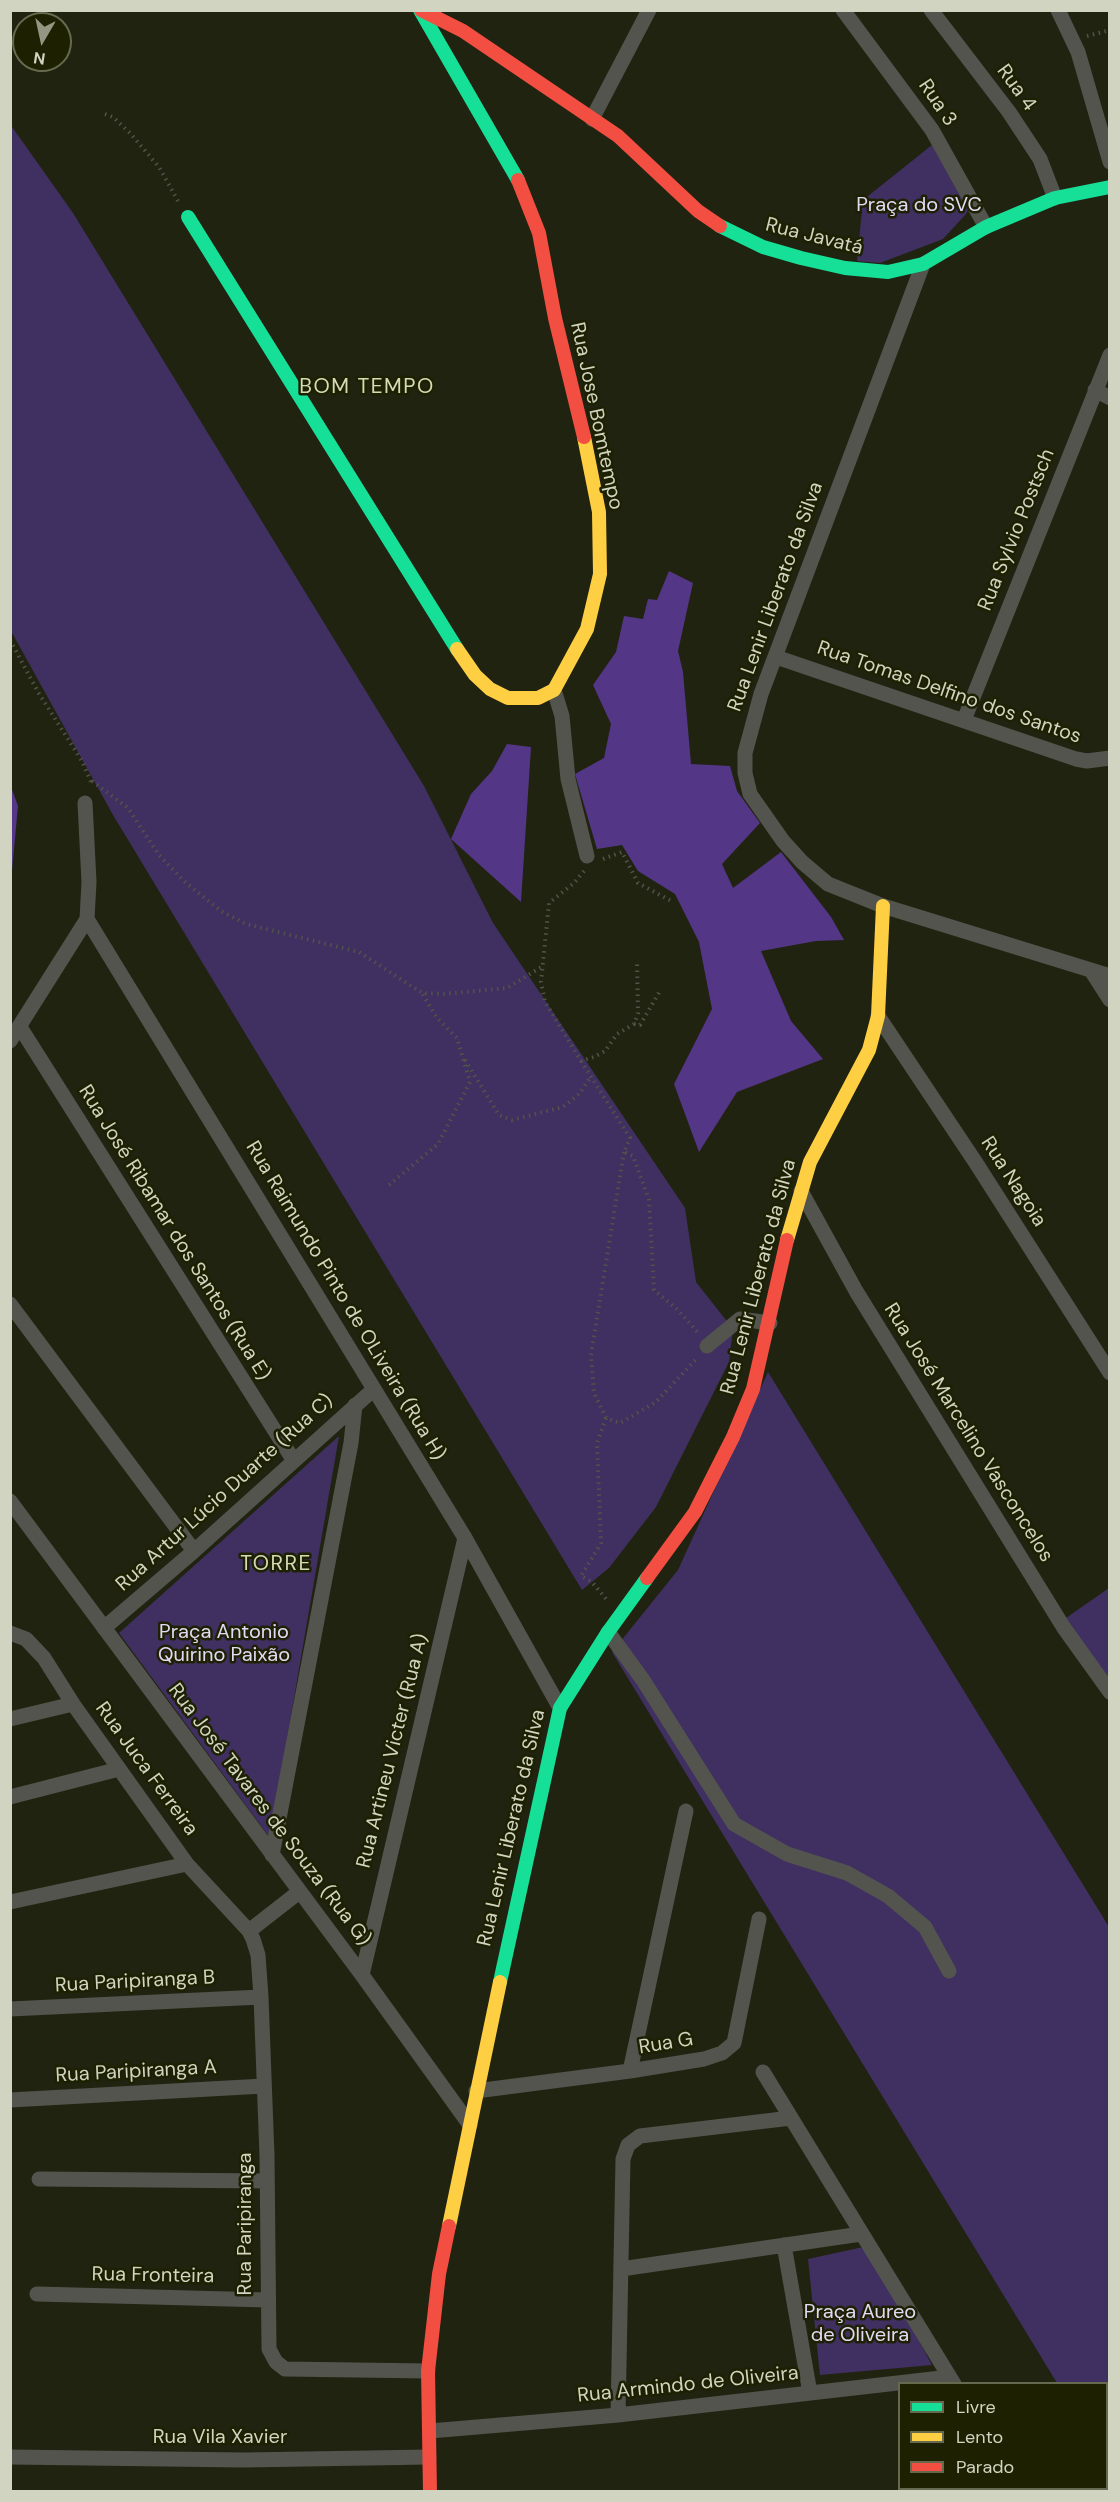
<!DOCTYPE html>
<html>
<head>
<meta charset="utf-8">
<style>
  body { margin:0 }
  #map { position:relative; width:1120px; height:2502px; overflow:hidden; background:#212311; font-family:"DM Sans",sans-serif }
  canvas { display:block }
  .frame { position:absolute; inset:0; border:12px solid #d0d4c1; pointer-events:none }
  .legend { position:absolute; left:898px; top:2382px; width:210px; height:108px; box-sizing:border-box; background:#1d2101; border:2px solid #65694e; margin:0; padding:8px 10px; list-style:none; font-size:18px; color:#d0d4c1 }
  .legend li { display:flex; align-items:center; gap:12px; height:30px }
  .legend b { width:30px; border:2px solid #65694e }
  .north { position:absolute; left:12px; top:12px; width:60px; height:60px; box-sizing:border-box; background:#1d2101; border:2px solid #65694e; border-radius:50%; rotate:189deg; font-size:16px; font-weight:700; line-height:24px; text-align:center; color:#d0d4c1 }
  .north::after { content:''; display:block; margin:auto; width:21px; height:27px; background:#939683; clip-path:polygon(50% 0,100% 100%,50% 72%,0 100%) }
</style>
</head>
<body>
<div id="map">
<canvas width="1120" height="2502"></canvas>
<div class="frame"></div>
<ul class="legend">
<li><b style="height:8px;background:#16e098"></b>Livre</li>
<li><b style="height:8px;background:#ffcf43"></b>Lento</li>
<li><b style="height:8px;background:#f24e42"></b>Parado</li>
</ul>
<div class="north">N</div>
</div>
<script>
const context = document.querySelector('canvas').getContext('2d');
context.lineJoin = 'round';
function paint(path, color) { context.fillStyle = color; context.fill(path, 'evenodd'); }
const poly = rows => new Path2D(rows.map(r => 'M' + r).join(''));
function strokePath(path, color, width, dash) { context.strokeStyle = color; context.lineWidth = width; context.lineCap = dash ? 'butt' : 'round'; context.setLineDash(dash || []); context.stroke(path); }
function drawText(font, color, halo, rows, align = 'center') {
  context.font = font + ' "DM Sans",sans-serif'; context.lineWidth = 5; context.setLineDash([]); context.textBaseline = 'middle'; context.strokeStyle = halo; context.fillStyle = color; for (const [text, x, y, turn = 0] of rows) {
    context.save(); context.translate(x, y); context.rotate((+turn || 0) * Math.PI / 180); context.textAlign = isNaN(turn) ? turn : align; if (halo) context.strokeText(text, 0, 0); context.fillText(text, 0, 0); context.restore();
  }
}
const green = poly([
  [10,124,73,213,424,786,493,923,685,1208,696,1282,733,1329,729,1362,656,1507,609,1568,582,1590,113,815,11,631],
  [932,145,969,208,966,214,943,239,880,263,857,261,863,200],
  [768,1372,1109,1927,1109,2470,1106,2465,1106,2384,1057,2383,612,1652,678,1570],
  [339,1436,270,1838,119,1633],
  [1109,1588,1109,1684,1066,1618],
  [868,2246,932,2365,820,2375,808,2259]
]);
const forest = poly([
  [669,571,693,583,678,651,683,672,691,764,730,766,737,791,760,823,722,864,733,888,781,852,831,917,844,940,816,941,761,951,791,1021,823,1059,737,1092,699,1152,674,1084,712,1009,699,942,675,894,638,871,622,845,597,849,575,774,604,758,611,724,593,685,616,652,624,616,643,619,648,599,657,600],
  [507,744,531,747,521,902,451,839,471,794,492,771],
  [10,784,18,806,11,881,10,881]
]);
const path = poly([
  [1087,36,1110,30],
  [105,114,113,117,130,133,159,167,178,201],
  [10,640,38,692,82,761,91,782],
  [92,781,128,808,159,855,186,883,221,911,246,924,359,952,422,993,444,994,507,988,543,966],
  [603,859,622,852,638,883,673,902],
  [584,871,574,883,549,903,541,982,545,1002,581,1061,594,1057,605,1051,617,1034,634,1024,638,1013,637,960],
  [634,1024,640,1025,660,991],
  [465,1060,499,1115,512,1120,563,1107,579,1094,590,1078],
  [581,1061,630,1138,624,1152,633,1156,649,1200,654,1290,678,1310,699,1334],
  [624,1152,591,1355,594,1393,606,1418,620,1423,656,1402,698,1357],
  [389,1185,438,1144,470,1082,457,1038,437,1018,422,993],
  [606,1418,597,1443,601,1543,581,1576,592,1582,607,1600]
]);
const street = poly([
  [843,10,932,130,986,227],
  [931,10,1009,112,1040,159,1055,198],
  [1058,10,1078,52,1110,162],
  [592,119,649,10],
  [923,264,761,694,745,753,745,773,750,794,783,841,802,862,828,884,883,906,1110,976],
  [1095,390,1110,398],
  [776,657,1076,759,1087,761,1110,758],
  [554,690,562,716,568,779,587,856],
  [964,720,1110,355],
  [87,919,465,1538,560,1708],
  [1092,972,1110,1000],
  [878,1016,976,1163,1110,1373],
  [20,1027,294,1461],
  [10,1041,87,919,89,882,85,803],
  [801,1191,856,1291,1064,1628,1110,1692],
  [10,1304,194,1551],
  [707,1346,740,1319,770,1323],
  [10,1501,362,1975,470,2125],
  [104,1628,194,1551,374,1389],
  [608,1632,643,1680,734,1824,787,1854,847,1873,888,1896,925,1927,949,1971],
  [10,1633,26,1639,44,1658,73,1704,187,1864,249,1931,253,1939,258,1955,261,1997,267,2156,269,2349,276,2362,285,2369,428,2371],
  [10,1719,73,1704],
  [10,1797,119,1769],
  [272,1855,351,1443,355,1405],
  [10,1902,187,1864],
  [249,1931,299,1892],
  [362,1975,465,1538],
  [10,2009,261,1997],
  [630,2071,686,1811],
  [763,2072,954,2384],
  [476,2091,630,2071,704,2059,722,2053,734,2043,759,1919],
  [10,2100,264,2086],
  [39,2179,267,2181],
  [784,2245,810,2393],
  [621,2269,861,2234],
  [37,2294,267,2300],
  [618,2415,623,2159,628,2145,640,2136,791,2118],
  [430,2431,618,2415,950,2377],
  [10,2457,244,2460,429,2457],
  [1015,2488,1016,2492]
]);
const fast = poly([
  [420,10,518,180],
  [188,217,457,649],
  [720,226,763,247,801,258,845,268,888,272,923,264,986,227,1055,198,1110,187],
  [500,1982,560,1708,608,1632,647,1578]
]);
const slow = poly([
  [457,649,475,675,490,689,508,698,538,698,554,690,587,629,600,574,599,512,584,437],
  [787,1240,810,1162,869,1050,878,1016,883,906],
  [449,2226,500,1982]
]);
const jam = poly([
  [421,10,463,31,618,136,698,211,720,226],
  [518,180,539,233,555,318,584,437],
  [647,1578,695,1512,733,1437,753,1389,787,1240],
  [430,2492,428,2371,439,2274,449,2226]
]);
const streetNames = [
  ["Rua 4",1016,88,54],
  ["Rua 3",937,103,56],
  ["Rua Javatá",814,237,14],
  ["Rua Jose Bomtempo",596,416,78],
  ["Rua Sylvio Postsch",1017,530,-68],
  ["Rua Lenir Liberato da Silva",776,597,-70],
  ["Rua Tomas Delfino dos Santos",949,693,19],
  ["Rua Nagoia",1013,1182,57],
  ["Rua José Ribamar dos Santos (Rua E)",174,1233,58],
  ["Rua Lenir Liberato da Silva",759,1277,-75],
  ["Rua Raimundo Pinto de OLiveira (Rua H)",345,1301,59],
  ["Rua José Marcelino Vasconcelos",968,1433,58],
  ["Rua Artur Lúcio Duarte (Rua C)",225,1493,-42],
  ["Rua Artineu Victer (Rua A)",393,1751,-76],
  ["Rua Juca Ferreira",146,1769,54],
  ["Rua José Tavares de Souza (Rua G)",269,1815,53],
  ["Rua Lenir Liberato da Silva",512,1828,-77],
  ["Rua Paripiranga B",135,1982,-3],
  ["Rua G",666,2044,-9],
  ["Rua Paripiranga A",136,2072,-3],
  ["Rua Paripiranga",246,2224,-90],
  ["Rua Fronteira",153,2276,1],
  ["Rua Armindo de Oliveira",688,2385,-6],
  ["Rua Vila Xavier",220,2438]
];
const parkNames = [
  ["Praça do SVC",919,206],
  ["Praça Antonio",224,1633],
  ["Quirino Paixão",224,1656],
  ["Praça Aureo",860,2313],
  ["de Oliveira",860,2336]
];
const neighbourhoodNames = [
  ["BOM TEMPO",367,387],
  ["TORRE",276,1564]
];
paint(green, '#402f61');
paint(forest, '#543686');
strokePath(path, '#51534a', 4, [1.5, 4.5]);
strokePath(street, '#53544d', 15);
strokePath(fast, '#16e098', 14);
strokePath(slow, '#ffcf43', 14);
strokePath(jam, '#f24e42', 14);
drawText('20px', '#d0d4c1', '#1d2101', streetNames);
drawText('20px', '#e1daf4', '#1d2101', parkNames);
context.letterSpacing = '1.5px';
drawText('21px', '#d4dbb5', '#1d2101', neighbourhoodNames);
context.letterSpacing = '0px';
</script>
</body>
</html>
